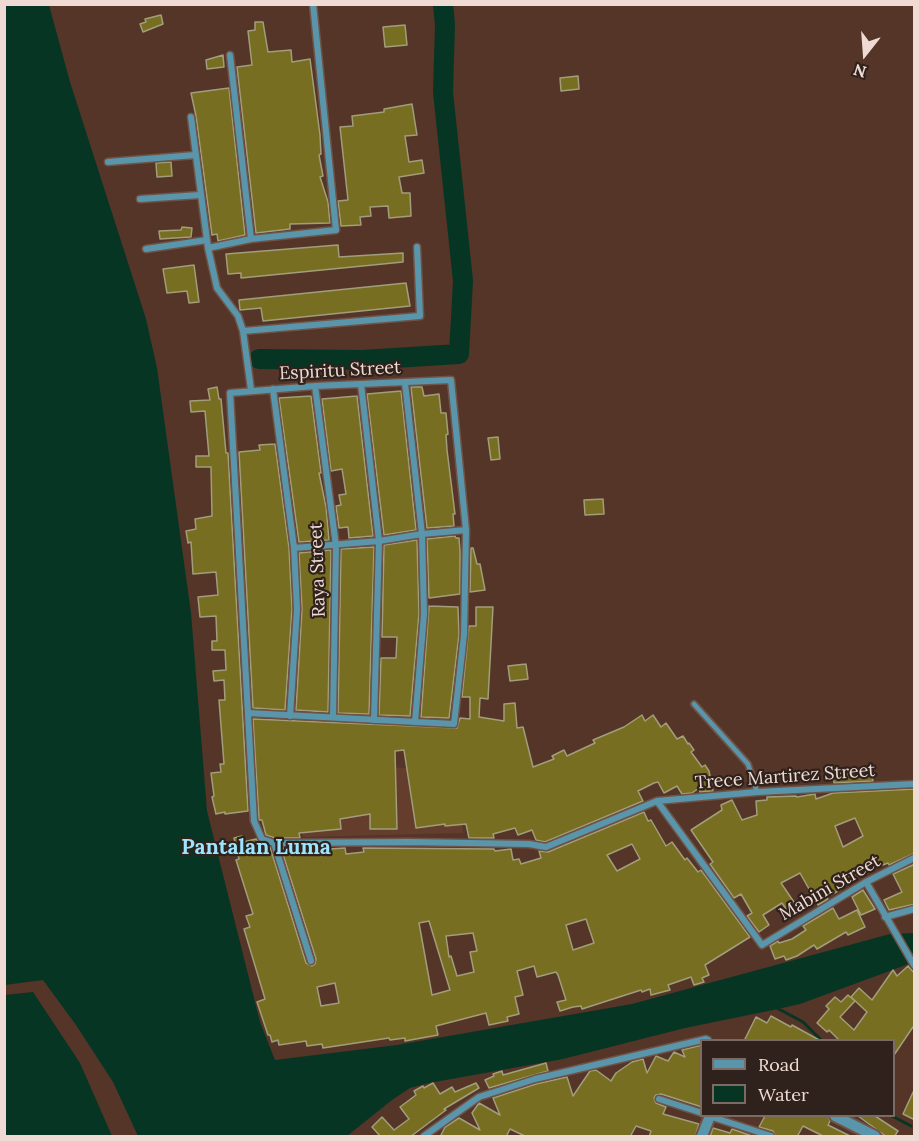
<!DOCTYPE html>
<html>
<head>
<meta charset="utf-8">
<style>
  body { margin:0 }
  #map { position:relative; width:919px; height:1141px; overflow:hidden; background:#543528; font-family:Lora,serif }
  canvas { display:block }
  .frame { position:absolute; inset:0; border:6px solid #efdbd3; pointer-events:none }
  .legend { position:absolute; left:700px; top:1039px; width:195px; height:78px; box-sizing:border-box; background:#2f211b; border:2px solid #7c6b65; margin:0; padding:8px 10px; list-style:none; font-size:18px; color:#efdbd3 }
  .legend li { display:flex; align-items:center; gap:12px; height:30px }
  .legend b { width:30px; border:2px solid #7c6b65 }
  .north { position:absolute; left:835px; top:24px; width:60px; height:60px; -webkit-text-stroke:4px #2f211b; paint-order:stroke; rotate:197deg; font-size:16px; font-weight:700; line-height:24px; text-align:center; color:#efdbd3 }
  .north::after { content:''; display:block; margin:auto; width:21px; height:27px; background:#efdbd3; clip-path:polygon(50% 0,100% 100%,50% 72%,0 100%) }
</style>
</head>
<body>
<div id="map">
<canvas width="919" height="1141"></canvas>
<div class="frame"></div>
<ul class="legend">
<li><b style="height:8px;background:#5996ab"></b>Road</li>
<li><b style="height:16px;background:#073524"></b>Water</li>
</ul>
<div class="north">N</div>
</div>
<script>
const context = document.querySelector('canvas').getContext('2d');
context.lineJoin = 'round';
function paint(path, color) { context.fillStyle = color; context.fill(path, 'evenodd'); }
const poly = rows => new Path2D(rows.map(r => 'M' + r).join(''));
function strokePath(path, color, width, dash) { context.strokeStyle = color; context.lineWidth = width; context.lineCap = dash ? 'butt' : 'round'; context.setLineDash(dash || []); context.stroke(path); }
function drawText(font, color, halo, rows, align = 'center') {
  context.font = font + ' Lora,serif'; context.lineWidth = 4.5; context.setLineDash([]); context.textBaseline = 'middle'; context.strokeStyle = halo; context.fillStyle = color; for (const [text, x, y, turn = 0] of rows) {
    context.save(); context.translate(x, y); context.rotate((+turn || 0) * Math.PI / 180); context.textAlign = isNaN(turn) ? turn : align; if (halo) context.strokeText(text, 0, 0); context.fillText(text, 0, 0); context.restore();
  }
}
const built = poly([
  [315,760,459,773,463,833,303,837,298,796]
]);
const water = poly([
  [4,5,49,5,70,82,146,319,157,368,191,613,207,811,260,1022,275,1060,397,1045,632,1004,890,934,914,933,914,962,800,1004,778,1009,685,1028,563,1059,429,1083,410,1088,392,1100,347,1136,138,1136,113,1082,76,1025,43,980,5,985],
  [33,992,80,1063,112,1136,5,1136,5,995]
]);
const stream = poly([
  [777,1008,803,1022,821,1040],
  [892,1116,911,1126]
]);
const river = poly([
  [259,359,362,360,459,354,463,281,443,92,445,25,443,4]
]);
const building = poly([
  [161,15,163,24,143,32,140,24,146,22,145,19,161,15],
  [255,22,263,22,268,52,291,50,292,62,310,59,320,135,321,154,319,155,323,176,320,177,328,202,330,223,290,224,290,229,256,233,237,67,252,65,248,31,255,30,255,22],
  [405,25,407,45,385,47,383,27,405,25],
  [223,55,224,67,207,69,206,60,223,55],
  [578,76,579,89,561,91,560,78,578,76],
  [229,88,245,235,218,241,217,234,212,235,196,116,191,93,229,88],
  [412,104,417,135,405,136,409,162,422,160,424,173,399,177,402,193,410,193,411,216,389,218,388,206,370,207,371,216,360,217,361,225,341,226,338,201,348,200,340,127,353,126,352,116,384,112,384,109,412,104],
  [171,162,172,176,157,177,156,163,171,162],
  [182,227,192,228,191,237,160,239,159,231,181,230,182,227],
  [338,245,339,257,403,253,403,262,241,278,241,273,228,274,226,254,338,245],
  [194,265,199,302,189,303,187,291,167,293,163,269,194,265],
  [406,283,410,306,263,321,261,308,240,310,239,300,406,283],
  [217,387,219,399,221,399,226,453,228,453,248,811,225,814,225,812,216,814,212,797,214,796,211,773,221,772,220,764,224,764,219,700,225,700,224,680,214,681,213,671,226,670,225,650,212,650,212,641,217,641,216,616,200,617,198,597,218,595,216,572,193,574,191,542,188,543,186,531,196,529,195,519,212,516,211,467,196,467,196,456,209,456,205,411,191,412,190,401,210,400,208,389,217,387],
  [411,387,422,387,424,396,439,394,441,413,446,413,448,434,446,435,447,450,455,514,453,514,454,526,427,528,411,387],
  [401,391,416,530,384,535,367,394,401,391],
  [311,396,321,473,319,473,326,507,329,540,299,542,279,398,311,396],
  [357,396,373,536,349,538,348,527,339,528,336,506,341,505,339,495,346,494,342,469,331,471,322,399,357,396],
  [498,437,500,459,491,460,488,438,498,437],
  [275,444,289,548,292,609,285,710,253,708,239,452,260,450,259,445,275,444],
  [603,499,604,514,585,515,584,500,603,499],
  [455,536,456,538,459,538,460,551,460,594,429,598,427,539,455,536],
  [417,540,419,614,410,716,379,715,381,658,396,658,397,637,382,637,384,545,417,540],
  [374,547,369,714,338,713,341,549,374,547],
  [471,548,473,548,477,564,480,564,485,590,470,592,471,548],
  [331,550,328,712,296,710,302,609,299,553,331,550],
  [429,606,458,607,459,635,449,718,421,717,429,606],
  [476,607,493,607,488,699,480,698,479,717,504,721,504,704,515,703,517,728,523,727,533,767,554,759,552,756,564,750,567,756,595,743,593,740,624,727,642,715,645,721,653,715,661,727,666,723,677,739,683,736,688,744,689,743,694,750,691,752,702,767,705,765,709,771,713,791,700,792,699,788,692,793,682,794,677,786,664,793,658,782,654,783,638,791,643,801,545,842,536,840,532,830,518,835,515,828,493,834,494,838,469,838,466,824,445,826,445,824,416,828,404,750,395,751,397,829,370,829,370,814,340,819,341,829,299,833,300,838,275,838,266,835,262,820,259,820,253,719,457,728,460,718,470,719,470,697,462,697,469,626,476,626,476,607],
  [526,664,528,679,510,681,508,666,526,664],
  [870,770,873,781,834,783,833,774,848,772,848,776,870,770],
  [915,789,915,853,889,865,888,863,864,872,855,878,853,874,836,882,840,890,827,897,828,899,818,905,800,873,781,883,800,911,791,917,782,903,763,915,769,925,759,932,747,916,752,913,741,894,734,898,710,864,713,862,691,830,722,810,721,805,732,800,742,820,757,815,756,801,767,800,767,797,796,796,797,797,815,794,816,799,833,793,915,789],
  [855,818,863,836,843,847,835,826,855,818],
  [644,812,648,821,651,820,666,846,672,842,685,860,687,858,698,872,701,870,750,937,705,965,709,975,702,978,704,982,694,985,691,977,668,985,670,990,651,995,650,989,642,992,641,990,582,1009,581,1006,573,1007,560,1011,557,1002,566,1000,558,975,556,972,537,977,534,966,517,971,523,995,515,997,519,1014,507,1017,508,1021,489,1025,486,1013,436,1026,438,1035,405,1041,405,1038,390,1040,389,1038,323,1048,322,1044,307,1046,306,1041,279,1045,278,1040,272,1042,270,1035,268,1035,257,1002,265,999,244,929,250,927,246,916,253,914,236,860,239,859,234,838,242,836,243,842,256,839,259,843,270,847,306,963,312,966,315,964,316,959,281,848,300,848,300,851,345,848,346,854,364,852,363,848,494,849,495,851,511,849,513,860,519,859,521,864,541,858,539,851,548,852,644,812],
  [632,844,640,859,617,871,607,855,632,844],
  [586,919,594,943,573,950,566,925,586,919],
  [429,921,450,990,432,995,419,923,429,921],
  [473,933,477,951,470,952,474,972,457,976,451,956,449,957,446,936,473,933],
  [335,983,339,1003,321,1006,317,987,335,983],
  [915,864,915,904,889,910,884,900,902,892,893,874,915,864],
  [863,890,875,909,861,915,852,897,863,890],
  [833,908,839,919,857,910,865,927,848,935,846,932,817,949,814,945,797,956,786,960,784,956,775,959,770,946,778,941,779,943,792,939,806,930,803,926,833,908],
  [908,966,915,974,915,1024,894,1055,894,1041,840,1041,829,1030,827,1032,817,1023,829,1009,826,1006,835,997,841,1002,848,995,855,1001,840,1017,854,1030,867,1012,851,997,859,988,872,1000,893,970,897,976,908,966],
  [771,1016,791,1027,792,1025,821,1041,744,1041,756,1017,767,1023,771,1016],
  [702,1045,702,1107,661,1094,656,1095,654,1098,656,1103,666,1107,663,1114,699,1124,695,1137,649,1137,651,1131,636,1126,630,1137,527,1137,510,1129,506,1137,440,1137,445,1127,459,1118,480,1130,472,1113,479,1103,500,1115,493,1098,536,1084,567,1077,573,1096,590,1071,596,1070,611,1081,616,1073,632,1062,643,1059,647,1073,656,1056,668,1061,674,1052,685,1057,682,1050,702,1045],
  [546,1063,548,1071,489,1088,485,1080,494,1076,493,1074,502,1071,503,1075,546,1063],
  [433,1083,440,1094,452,1087,455,1092,476,1083,479,1088,444,1109,446,1110,410,1137,381,1137,372,1127,382,1117,394,1130,409,1119,400,1107,416,1095,414,1091,423,1086,424,1088,433,1083],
  [915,1088,915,1120,903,1114,915,1088],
  [765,1116,828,1116,830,1121,828,1125,852,1137,825,1137,803,1126,797,1137,776,1137,773,1131,759,1127,765,1116],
  [858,1116,875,1116,898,1131,894,1137,887,1137,858,1116],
  [713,1128,730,1133,732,1129,755,1137,710,1137,713,1128]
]);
const service = poly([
  [694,704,748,764,757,792]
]);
const minor = poly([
  [191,117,208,248,217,288,238,316,243,331,251,390],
  [108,162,195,155],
  [140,199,200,195],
  [251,239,336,230,313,4],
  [208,248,251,239,230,55],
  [146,249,207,240],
  [243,331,420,316,417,247],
  [405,383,422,534,424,614,415,722],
  [361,384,379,541,374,720],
  [315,386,336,546,333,717],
  [273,389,294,548,297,609,290,716],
  [294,548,379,541,422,534,466,530],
  [248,713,454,724,464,635,466,530,451,380,315,386,230,393,251,768,254,821,262,839,274,843,408,842,529,844,546,847,657,801,757,792,914,784],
  [657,801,762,945,866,882,914,858],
  [274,843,311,961],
  [866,882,914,965],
  [885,917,914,909],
  [659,1099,702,1113],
  [709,1116,771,1136],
  [424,1136,479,1097,535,1079,706,1039,708,1040]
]);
const tertiary = poly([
  [835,1116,875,1136],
  [702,1136,710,1116]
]);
const streetNames = [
  ["Espiritu Street",340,371,-3],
  ["Raya Street",318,570,-92],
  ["Trece Martirez Street",785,777,-4],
  ["Mabini Street",830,888,-30]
];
const quarterNames = [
  ["Pantalan Luma",256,848]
];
paint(built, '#643d2d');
paint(water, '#073524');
strokePath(stream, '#073524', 3);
strokePath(river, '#073524', 20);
paint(building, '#776e21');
strokePath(building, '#a29e7b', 1.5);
strokePath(service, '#705347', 8);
strokePath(minor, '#705347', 9);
strokePath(tertiary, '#705347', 14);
strokePath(service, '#5996ab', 4.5);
strokePath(minor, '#5996ab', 6);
strokePath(tertiary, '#5996ab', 10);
drawText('18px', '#efdbd3', '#2f211b', streetNames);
drawText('bold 21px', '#9de5ff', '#2f211b', quarterNames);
</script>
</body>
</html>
